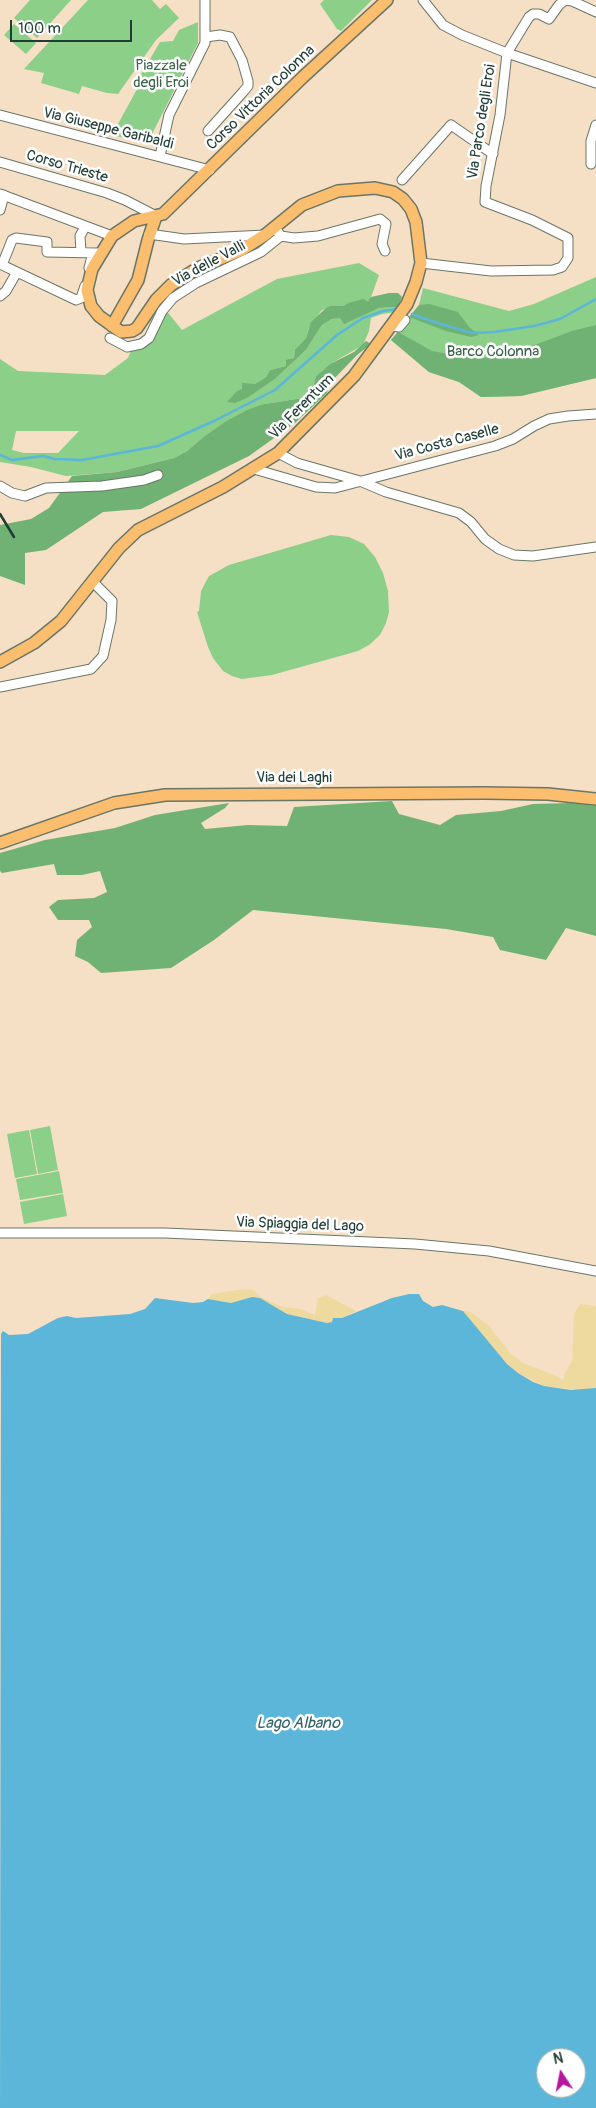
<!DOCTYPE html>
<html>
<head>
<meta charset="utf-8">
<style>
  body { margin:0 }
  #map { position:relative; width:596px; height:2108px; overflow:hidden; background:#f5dfc5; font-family:Pangolin,sans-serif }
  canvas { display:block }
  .north { position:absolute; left:536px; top:2048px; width:50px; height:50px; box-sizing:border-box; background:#fff; border:1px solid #a5b1ae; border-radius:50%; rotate:349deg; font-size:14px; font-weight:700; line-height:20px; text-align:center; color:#1f3d34 }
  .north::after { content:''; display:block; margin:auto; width:18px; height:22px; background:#b5179e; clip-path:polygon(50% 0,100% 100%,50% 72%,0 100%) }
  .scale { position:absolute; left:10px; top:20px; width:122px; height:22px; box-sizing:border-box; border:2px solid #1f3d34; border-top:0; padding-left:6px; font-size:15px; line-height:18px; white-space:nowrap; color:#1f3d34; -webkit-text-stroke:4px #fff; paint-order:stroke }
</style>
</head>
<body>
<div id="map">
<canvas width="596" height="2108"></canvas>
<div class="north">N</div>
<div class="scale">100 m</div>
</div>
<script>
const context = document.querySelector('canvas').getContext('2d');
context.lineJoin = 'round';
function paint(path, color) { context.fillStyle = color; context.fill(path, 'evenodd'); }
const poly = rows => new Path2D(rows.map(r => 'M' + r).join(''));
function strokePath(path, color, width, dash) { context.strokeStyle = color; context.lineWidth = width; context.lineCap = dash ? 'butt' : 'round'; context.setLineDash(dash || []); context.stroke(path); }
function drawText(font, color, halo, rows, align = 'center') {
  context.font = font + ' Pangolin,sans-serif'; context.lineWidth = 5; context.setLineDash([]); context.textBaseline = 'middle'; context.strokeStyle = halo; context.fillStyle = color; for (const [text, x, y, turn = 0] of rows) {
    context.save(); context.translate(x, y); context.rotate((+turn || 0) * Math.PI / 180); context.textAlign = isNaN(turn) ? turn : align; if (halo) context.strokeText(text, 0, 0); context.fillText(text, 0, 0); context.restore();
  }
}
const green = poly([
  [30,0,71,0,37,38,14,18],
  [88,0,152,0,160,9,166,4,179,18,156,40,118,94,107,93,82,86,79,94,41,83,44,73,24,69],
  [324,0,372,0,341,31,337,29,320,4],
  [198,22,198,43,147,144,112,135,142,80,139,78,160,42,173,41,179,30],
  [14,24,36,43,26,54,4,35],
  [359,263,379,275,370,300,348,303,343,306,330,306,321,311,309,328,306,338,295,349,294,358,286,366,270,370,266,377,255,384,249,384,249,397,275,379,306,350,322,325,332,319,364,314,379,308,398,307,396,312,382,314,371,318,369,331,363,345,330,364,316,376,312,390,303,398,264,404,201,439,187,451,174,458,117,472,66,476,31,467,0,462,0,359,18,371,105,375,128,358,132,348,143,345,165,309,182,330,277,279],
  [16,431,79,431,58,453,24,453,12,450],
  [596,277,596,378,521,396,481,397,459,382,429,372,391,340,419,305,423,288,509,311,534,304],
  [331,535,349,537,364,544,375,557,383,573,388,591,389,612,386,623,380,635,369,645,358,651,272,675,242,679,232,676,223,671,213,658,208,647,197,612,199,611,201,591,209,576,229,565],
  [50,1126,58,1170,38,1174,30,1130],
  [29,1130,37,1174,15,1178,7,1134],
  [59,1171,63,1193,20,1200,16,1179],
  [63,1194,67,1216,24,1224,20,1202]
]);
const forest = poly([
  [389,293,398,293,402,297,398,307,379,308,344,324,340,318,332,319,322,325,306,350,275,379,249,397,235,403,227,402,237,391,242,389,242,383,255,384,266,377,270,370,286,366,286,360,294,358,295,349,306,338,311,322,326,308,330,306,343,306,348,303,363,299,368,301,371,297],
  [429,304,458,312,469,327,479,335,471,337,446,331,409,317,419,305],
  [596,325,596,378,521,396,481,397,459,382,429,372,391,340,398,332,432,351,465,357,492,358,513,353,572,331],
  [366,341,371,344,357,355,329,384,327,393,295,423,249,456,141,509,103,512,46,550,25,553,25,585,0,576,0,525,31,519,49,508,72,476,117,472,174,458,187,451,201,439,225,422,247,410,264,404,303,398,312,390,316,376,330,364,354,352],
  [392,801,399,814,440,825,456,815,501,811,533,804,570,803,596,806,596,936,566,928,546,960,500,950,493,937,446,929,253,910,214,940,171,968,101,973,88,962,75,956,77,940,92,927,89,920,58,920,49,907,58,900,94,898,107,892,100,871,82,875,57,875,54,864,2,873,0,871,0,853,45,840,115,828,155,815,229,803,225,808,201,823,205,829,248,825,287,826,294,807]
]);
const sand = poly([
  [245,1289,254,1290,260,1297,283,1307,300,1309,315,1315,318,1298,326,1295,356,1311,342,1318,333,1318,332,1322,327,1323,287,1314,267,1302,252,1297,231,1303,208,1299,212,1294],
  [580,1304,596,1306,596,1388,578,1390,544,1386,518,1373,495,1352,463,1311,471,1312,489,1326,511,1354,523,1363,559,1377,563,1381,565,1373,572,1361,574,1314]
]);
const water = poly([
  [409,1294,419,1294,423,1301,433,1307,442,1305,463,1311,507,1364,518,1373,533,1382,544,1386,571,1390,596,1388,596,2108,0,2108,1,1334,3,1331,9,1335,28,1334,58,1318,67,1316,76,1318,130,1314,145,1309,155,1298,193,1303,203,1302,208,1299,231,1303,252,1297,260,1298,287,1314,327,1323,332,1322,333,1318,342,1318,392,1298],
  [546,2058,576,2058,576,2088,546,2088]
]);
const stream = poly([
  [412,314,431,321,472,333,494,332,534,326,560,319,596,299],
  [0,455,12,460,43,456,55,459,82,460,158,446,214,421,275,390,337,335,363,318,383,311,397,309]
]);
const minor = poly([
  [423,0,443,25,462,35,507,53,596,83],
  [206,37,220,35,230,37,242,60,248,81,248,86,243,92,208,131],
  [0,115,210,170],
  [160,156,169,115,205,43,205,0],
  [0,162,107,193,125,200,156,216],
  [591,164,591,141,596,125],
  [402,180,451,125,493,154],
  [0,194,112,236],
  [0,210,4,195],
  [278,232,281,236,294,238,318,236,380,219,386,224,382,244,385,251],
  [149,234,184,239,265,235],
  [81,252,80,236,85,227],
  [421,263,491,271,553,270,562,267,568,258,568,238,532,220,485,202,486,186,500,115,507,53,529,17,533,14,539,14,549,19,559,5,565,0,572,1,596,12],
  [0,264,76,300,81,298,85,286],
  [2,265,12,240,16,238,47,242,47,252,98,253],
  [89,268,93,253],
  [0,296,6,291,17,272],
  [392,326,399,327,405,320],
  [110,338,127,347,141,344,149,338,162,311,173,298,196,283,261,252,281,236],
  [278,453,297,463,360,481,386,492,459,513,471,522,485,539,499,549,514,555,533,556,596,547],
  [254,469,316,487,335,488,495,446,513,439,534,426,549,419,568,416,596,414],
  [0,486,12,493,25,496,46,488,102,486,144,480,158,475],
  [0,687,91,669,103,656,111,620,112,601,93,582],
  [0,1233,165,1233,415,1244,489,1251,596,1271]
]);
const major = poly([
  [112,326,138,280,148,240,156,216],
  [0,662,34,643,61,621,119,548,138,530,223,487,278,453,354,376,407,304,416,282,421,263,416,222,411,209,403,199,393,192,375,188,338,191,302,205,265,235,240,251,198,268,171,285,156,300,137,328,132,331,121,332,99,316,91,306,87,290,92,269,112,236,134,221,163,214,303,77,387,0],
  [0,843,114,803,165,795,484,793,548,794,596,799]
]);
const rail = poly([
  [0,514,14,537]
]);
const parkNames = [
  ["Piazzale",161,66],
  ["degli Eroi",161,83],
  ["Barco Colonna",493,352]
];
const streetNames = [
  ["Corso Vittoria Colonna",261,98,-44],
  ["Via Parco degli Eroi",482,122,-81],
  ["Via Giuseppe Garibaldi",108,129,14],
  ["Corso Trieste",67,167,16],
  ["Via delle Valli",209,264,-28],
  ["Via Ferentum",302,407,-45],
  ["Via Costa Caselle",447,443,-15],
  ["Via dei Laghi",294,778],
  ["Via Spiaggia del Lago",300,1225,2]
];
const waterNames = [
  ["Lago Albano",298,1724]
];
paint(green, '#8bcf88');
paint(forest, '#70b274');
paint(sand, '#eeda9e');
paint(water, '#5cb6da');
strokePath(stream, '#5cb6da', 2.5);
strokePath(minor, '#6a7667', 11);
strokePath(major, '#6a7667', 14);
strokePath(minor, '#fff', 9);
strokePath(major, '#fbbd6e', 11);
strokePath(rail, '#1f3d34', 2.5);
drawText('15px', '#3a6249', '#fff', parkNames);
drawText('15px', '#1f3d34', '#fff', streetNames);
drawText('italic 16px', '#316166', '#fff', waterNames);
</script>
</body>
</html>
